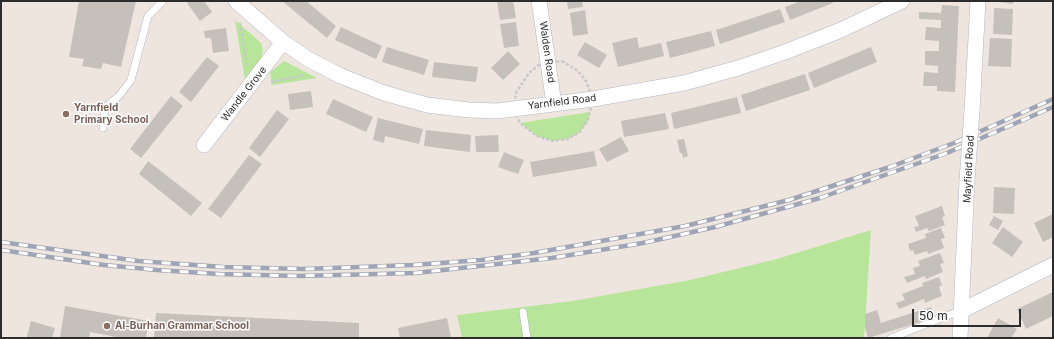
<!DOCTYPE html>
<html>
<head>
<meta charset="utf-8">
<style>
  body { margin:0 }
  #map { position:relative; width:1054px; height:339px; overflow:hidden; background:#eee6de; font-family:Inter,sans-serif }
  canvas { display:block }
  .frame { position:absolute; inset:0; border:2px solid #2c2c2c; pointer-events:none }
  .scale { position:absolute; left:912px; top:309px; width:109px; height:18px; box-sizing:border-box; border:2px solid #2c2c2c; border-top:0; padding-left:5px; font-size:12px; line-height:14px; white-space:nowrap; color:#2c2c2c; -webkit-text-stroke:3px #fff; paint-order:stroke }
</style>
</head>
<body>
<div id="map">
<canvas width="1054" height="339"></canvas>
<div class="frame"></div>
<div class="scale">50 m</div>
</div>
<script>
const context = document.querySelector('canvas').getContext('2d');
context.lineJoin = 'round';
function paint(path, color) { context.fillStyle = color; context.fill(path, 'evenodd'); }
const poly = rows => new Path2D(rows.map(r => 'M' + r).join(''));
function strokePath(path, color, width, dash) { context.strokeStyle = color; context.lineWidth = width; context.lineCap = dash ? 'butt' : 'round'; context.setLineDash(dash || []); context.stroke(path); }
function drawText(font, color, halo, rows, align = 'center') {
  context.font = font + ' Inter,sans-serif'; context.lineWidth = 3; context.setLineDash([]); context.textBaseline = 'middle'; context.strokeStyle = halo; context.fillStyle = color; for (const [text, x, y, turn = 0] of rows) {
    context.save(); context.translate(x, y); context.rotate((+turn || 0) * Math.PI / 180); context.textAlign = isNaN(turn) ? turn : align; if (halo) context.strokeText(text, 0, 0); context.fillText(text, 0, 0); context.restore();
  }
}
const green = poly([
  [235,20,261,43,263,50,261,58,245,80],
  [284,61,317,78,272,85,270,72],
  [590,112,588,120,580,132,568,139,552,141,537,136,520,123],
  [871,230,864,338,462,338,457,315,573,301,690,280,777,259]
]);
const building = poly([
  [79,1,136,1,121,67,103,63,101,69,82,66,84,59,69,57],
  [189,1,204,1,212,12,200,21,187,3],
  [282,1,306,1,336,26,327,38],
  [497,1,513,1,516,18,500,20],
  [567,1,582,1,583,7,568,9],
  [801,1,832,1,833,3,790,20,785,7],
  [993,1,1013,1,1013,4],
  [942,5,959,6,955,92,937,91,937,86,923,86,924,72,938,73,938,66,925,65,925,51,939,51,939,41,925,40,926,27,941,28,941,20,919,19,919,12,941,13],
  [994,8,1013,9,1012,35,993,34],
  [780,9,785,22,720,44,716,30],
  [585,10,588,34,573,36,570,13],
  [516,22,519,46,504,48,500,24],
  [341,27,382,46,376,59,335,40],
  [226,28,229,51,213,53,211,38,205,38,204,31],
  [711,31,715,46,670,58,666,42],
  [637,37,639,48,661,43,664,56,618,67,612,43],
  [990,38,1012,39,1011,67,988,66],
  [585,42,607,55,599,68,577,55],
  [387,47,429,60,424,75,382,62],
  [871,47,877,62,814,88,808,73],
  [508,51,520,64,503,80,491,68],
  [207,57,219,66,191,102,179,92],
  [434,62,478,67,476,82,432,77],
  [805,74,810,90,746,111,741,95],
  [311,91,313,107,290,110,288,94],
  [171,96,183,106,141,158,130,149],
  [737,97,741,113,674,129,671,113],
  [333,99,373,117,366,132,326,114],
  [277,110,289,119,260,157,249,148],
  [665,113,669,129,624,137,621,121],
  [378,118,423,129,419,144,385,136,384,143,373,140],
  [426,130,471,135,470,152,424,146],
  [498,135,499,152,476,152,475,136],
  [621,137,629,151,607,162,599,149],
  [684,139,688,156,683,158,682,153,680,153,677,140],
  [594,151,597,166,533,177,530,162],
  [504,152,524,160,518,174,498,167],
  [249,155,262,164,221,218,208,209],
  [148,161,202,203,191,216,139,174],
  [994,187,1015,188,1014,214,993,213],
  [942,206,945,216,942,217,945,225,929,231,927,228,916,232,914,227,919,226,915,216],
  [1053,214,1053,237,1043,242,1034,223],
  [994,216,1003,221,998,230,989,225],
  [1003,227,1023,242,1012,257,992,243],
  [941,228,945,238,941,239,944,248,928,254,927,251,915,255,913,250,910,251,908,244,926,238,925,234],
  [940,253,944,263,940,264,943,272,926,279,925,276,907,283,904,277,915,274,913,268,920,266,918,261],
  [939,277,942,285,939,287,942,296,925,303,924,299,899,309,896,303,905,300,902,294,923,286,922,283],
  [1053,292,1053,316,1026,329,1017,309],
  [65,306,149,321,146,338,121,338,90,332,89,338,60,338],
  [931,307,934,318,868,338,865,328,865,314,877,310,881,323],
  [156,313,359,323,359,338,154,338],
  [447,318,451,338,400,338,398,328],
  [998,318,1017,329,1011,338,987,338],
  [31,321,55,328,52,338,27,337]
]);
const path = poly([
  [240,23,247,65],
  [562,61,578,71,586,81,593,99,588,120,580,132,568,139,552,141,537,136,520,123,514,109,516,93,529,73,540,64,562,61],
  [271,82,306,75]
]);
const service = poly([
  [103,128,105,107,119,96,131,80,148,16,163,1],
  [523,312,527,338],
  [891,338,962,310]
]);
const minor = poly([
  [236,1,283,42,308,59,341,76,384,93,427,105,469,110,497,111,593,99,684,83,738,68,785,52,841,30,902,1],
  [539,1,554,104],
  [972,111,978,1],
  [204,145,283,42],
  [963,310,1053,265],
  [960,338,967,180]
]);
const rail = poly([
  [1,242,138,261,223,267,305,269,413,265,481,260,534,253,685,226,789,200,890,167,954,143,1053,99],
  [1,250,104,265,157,270,219,274,299,276,416,273,552,258,643,243,715,227,820,198,947,153,1053,107]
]);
const minorBridge = poly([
  [967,180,972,111]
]);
const markers = [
  [66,114,4,"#8d6e63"],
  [107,326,4,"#8d6e63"]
];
const streetNames = [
  ["Walden Road",547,52,82],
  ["Wandle Grove",244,94,-52],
  ["Yarnfield Road",562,102,-7],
  ["Mayfield Road",969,169,-87]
];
const educationNames = [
  ["Yarnfield",74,108],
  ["Primary School",74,120],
  ["Al-Burhan Grammar School",115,326]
];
paint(green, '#b7e59a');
paint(building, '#c6c0ba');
strokePath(service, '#b2b5c0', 8);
strokePath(minor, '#b2b5c0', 16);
strokePath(path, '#c8c8c8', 2.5, [3, 2]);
strokePath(service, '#fff', 7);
strokePath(minor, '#fff', 15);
strokePath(rail, '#a0a5b6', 4.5);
strokePath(rail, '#fff', 3, [9]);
strokePath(minorBridge, '#b2b5c0', 16, []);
strokePath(minorBridge, '#fff', 15);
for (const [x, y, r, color] of markers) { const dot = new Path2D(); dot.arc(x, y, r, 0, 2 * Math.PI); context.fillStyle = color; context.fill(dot); strokePath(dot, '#fff', 1.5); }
drawText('10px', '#2c2c2c', '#fff', streetNames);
drawText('bold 10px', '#785e54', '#fff', educationNames, 'left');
</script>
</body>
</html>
